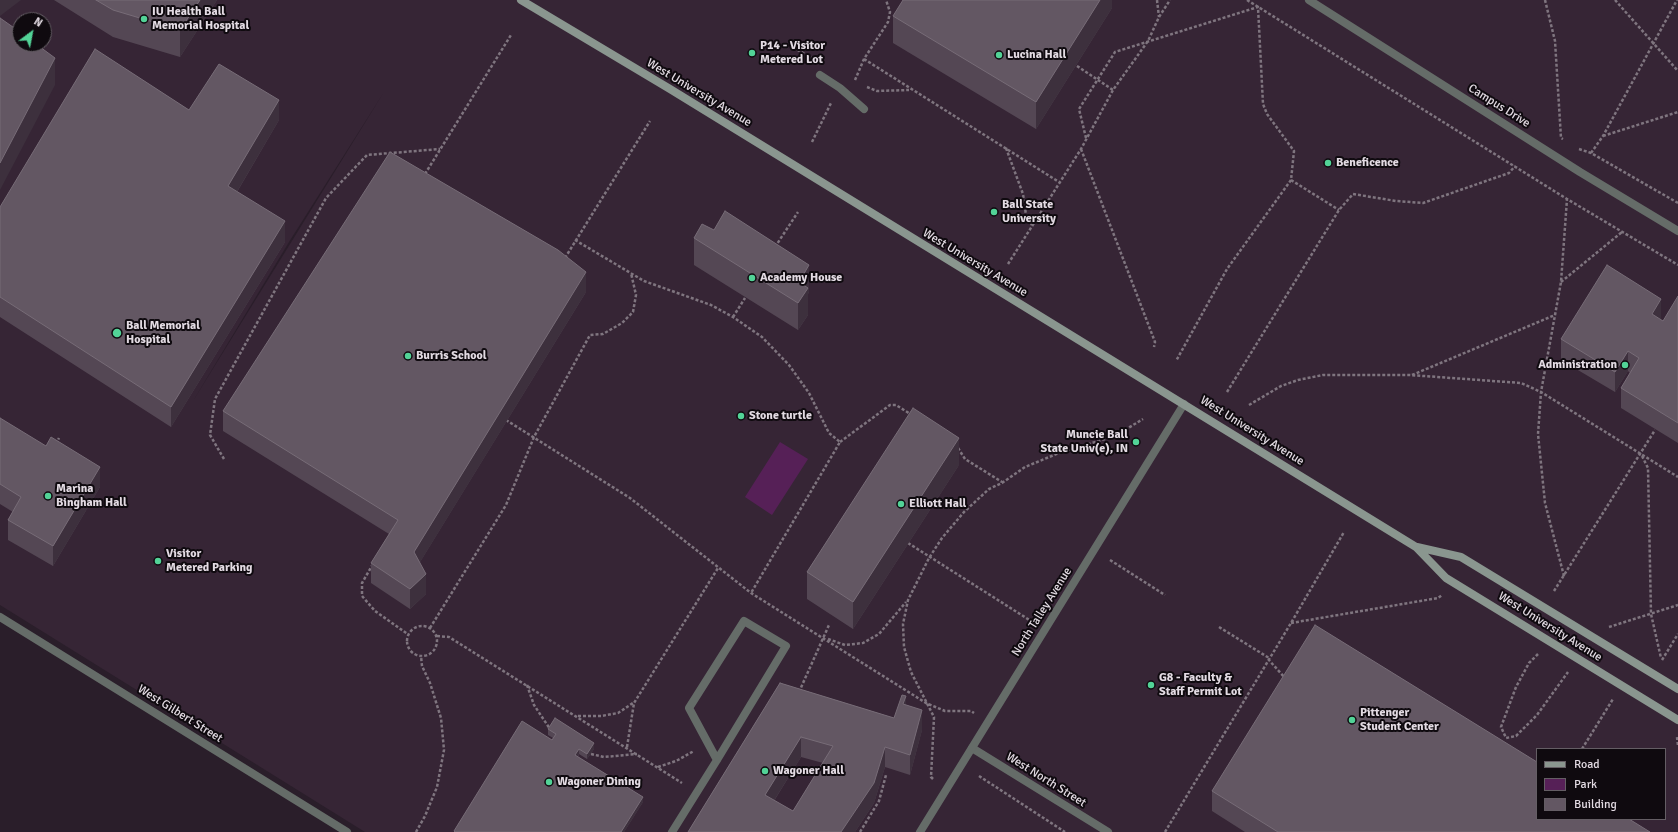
<!DOCTYPE html>
<html>
<head>
<meta charset="utf-8">
<style>
  body { margin:0 }
  #map { position:relative; width:1678px; height:832px; overflow:hidden; background:#2a1e2a; font-family:Signika,sans-serif }
  canvas { display:block }
  .legend { position:absolute; left:1536px; top:748px; width:130px; height:72px; box-sizing:border-box; background:#0f0a0f; border:1px solid #645e64; margin:0; padding:5px 7px; list-style:none; font-size:12px; color:#e3dbe3 }
  .legend li { display:flex; align-items:center; gap:8px; height:20px }
  .legend b { width:20px; border:1px solid #645e64 }
  .north { position:absolute; left:12px; top:12px; width:40px; height:40px; box-sizing:border-box; background:#0f0a0f; border:1px solid #645e64; border-radius:50%; rotate:32deg; font-size:11px; font-weight:700; line-height:16px; text-align:center; color:#e3dbe3 }
  .north::after { content:''; display:block; margin:auto; width:14px; height:18px; background:#52d397; clip-path:polygon(50% 0,100% 100%,50% 72%,0 100%) }
</style>
</head>
<body>
<div id="map">
<canvas width="1678" height="832"></canvas>
<ul class="legend">
<li><b style="height:5px;background:#8a968f"></b>Road</li>
<li><b style="height:11px;background:#562057"></b>Park</li>
<li><b style="height:11px;background:#635763"></b>Building</li>
</ul>
<div class="north">N</div>
</div>
<script>
const context = document.querySelector('canvas').getContext('2d');
context.lineJoin = 'round';
function paint(path, color) { context.fillStyle = color; context.fill(path, 'evenodd'); }
const poly = rows => new Path2D(rows.map(r => 'M' + r).join(''));
function strokePath(path, color, width, dash) { context.strokeStyle = color; context.lineWidth = width; context.lineCap = dash ? 'butt' : 'round'; context.setLineDash(dash || []); context.stroke(path); }
function drawText(font, color, halo, rows, align = 'center') {
  context.font = font + ' Signika,sans-serif'; context.lineWidth = 4; context.setLineDash([]); context.textBaseline = 'middle'; context.strokeStyle = halo; context.fillStyle = color; for (const [text, x, y, turn = 0] of rows) {
    context.save(); context.translate(x, y); context.rotate((+turn || 0) * Math.PI / 180); context.textAlign = isNaN(turn) ? turn : align; if (halo) context.strokeText(text, 0, 0); context.fillText(text, 0, 0); context.restore();
  }
}
const built = poly([
  [0,0,1678,0,1678,832,365,832,0,605],
  [20,20,44,20,44,44,20,44],
  [384,92,193,401,289,242],
  [1537,749,1665,749,1665,819,1537,819]
]);
const green = poly([
  [780,442,808,459,772,515,745,497]
]);
const path = poly([
  [1157,0,1159,17],
  [1247,0,1567,199,1678,265],
  [1545,0,1555,41,1561,138,1563,139],
  [1615,0,1678,71],
  [793,47,813,59],
  [864,59,1059,182],
  [1077,66,1113,90],
  [855,80,864,59,888,22,890,12,886,0],
  [867,87,877,91,909,90],
  [1603,136,1678,112],
  [1086,138,1079,109,1115,52,1258,7,1263,104,1267,114,1294,151,1291,180,1227,269,1176,361],
  [812,142,831,103],
  [1006,148,1023,194,1026,215,1032,225],
  [1081,149,1155,342,1154,347],
  [1579,149,1591,153,1678,203],
  [1591,153,1603,136,1677,0],
  [425,174,511,35],
  [1291,180,1339,210],
  [575,240,644,281,711,305,733,317,762,337,789,365,809,393,829,433,840,442,751,593],
  [775,247,798,212],
  [565,258,650,121],
  [1008,264,1081,149,1113,90,1148,41,1159,17,1170,0],
  [1561,282,1622,232],
  [733,317,745,298],
  [1412,375,1555,315],
  [1227,392,1339,210,1353,194,1396,201,1423,203,1509,173,1515,166],
  [1249,405,1281,386,1298,380,1323,375,1410,375,1521,383,1541,392,1678,477],
  [506,420,630,498,751,593,926,703,945,711,971,711,974,713],
  [840,442,890,405,896,405,912,415],
  [56,444,59,438],
  [958,448,965,459,1002,482],
  [1642,456,1648,468,1651,614,1661,658],
  [224,459,210,435,215,399,326,198,367,155,440,149],
  [908,543,1031,621],
  [1110,560,1165,595],
  [373,564,362,583,362,596,375,611,409,635],
  [1564,576,1545,503,1538,434,1541,392,1561,282,1567,199],
  [1554,591,1655,430],
  [1291,623,1438,598,1442,595],
  '407 641a15 15 0 1 1 30 0a15 15 0 1 1-30 0Z',
  [1219,627,1269,658],
  [1609,627,1678,605],
  [430,628,506,505,534,437,590,335,603,334,622,323,633,312,636,295,631,273],
  [437,636,449,637,682,783],
  [828,639,845,645,863,643,879,634,906,602],
  [1538,654,1529,663,1516,687,1501,727,1506,738,1516,736,1537,715,1568,672],
  [1268,659,1285,678],
  [1662,660,1678,634],
  [527,685,534,705,550,729],
  [799,692,829,625],
  [578,716,601,716,618,713,633,703],
  [1677,737,1678,746],
  [627,747,634,703,718,568],
  [1582,749,1613,699],
  [591,754,604,757,637,754],
  [658,767,676,761,694,751],
  [979,776,1065,832],
  [933,779,931,777,934,717,911,672,904,647,903,624,908,600,929,558,942,538,964,512,989,489,1002,483,1025,467,1059,453,1115,436,1143,419],
  [416,832,425,816,437,787,444,750,441,718,430,683,422,666,421,656],
  [860,832,879,801,886,775],
  [1165,832,1291,623,1344,532]
]);
const lane = poly([
  [820,75,840,88,864,109],
  [972,748,1108,832],
  [672,832,717,760,786,646,744,621,689,708,717,760]
]);
const street = poly([
  [1309,0,1580,172,1678,231],
  [0,617,347,832],
  [920,832,1184,404]
]);
const secondary = poly([
  [521,0,670,89,1416,547,1446,578,1678,720],
  [1417,547,1461,557,1678,689]
]);
const wall = poly([
  [54,0,217,0,180,57,113,37],
  [1112,0,1112,8,1036,129,893,43,893,16],
  [189,110,279,120,237,192,285,242,171,427,0,317,0,207],
  [694,238,809,292,808,294,808,315,798,330,694,265],
  [586,292,420,562,426,594,410,609,371,583,371,563,389,534,223,431,223,411],
  [1678,296,1678,443,1621,408,1621,388,1630,373,1628,371,1615,392,1561,360,1561,339,1661,319,1661,320,1663,321],
  [0,418,100,487,53,566,8,540,8,520,13,512,0,504],
  [959,465,853,629,807,599,807,572],
  [780,683,894,718,906,705,922,730,910,775,885,767,874,803,855,832,688,832],
  [801,757,823,763,793,811,774,801],
  [548,729,594,749,587,759,579,754,578,757,643,802,624,832,454,832,454,831,552,740,553,738,548,735],
  [1212,791,1650,832,1245,832,1212,811]
]);
const shadedWall = poly([
  [0,0,21,0,0,16],
  [200,0,217,0,180,57,180,30],
  [1100,0,1112,0,1112,8,1036,129,1036,102],
  [55,58,55,85,0,190,0,163],
  [279,100,279,120,228,207,228,186],
  [285,221,285,242,171,427,171,407],
  [809,265,809,292,808,294,808,315,798,330,798,303,799,282],
  [586,272,586,292,414,572,414,552],
  [1661,299,1661,319,1652,334,1652,314],
  [1628,351,1628,371,1615,392,1615,372],
  [959,438,959,465,853,629,853,602],
  [100,467,100,487,53,566,53,546],
  [426,574,426,594,410,609,410,589],
  [906,696,906,717,903,704],
  [922,710,922,730,910,775,910,755],
  [801,737,801,757,765,815,765,795],
  [594,743,594,749,587,759,587,754],
  [885,747,885,767,874,803,855,832,841,832],
  [579,749,579,754,575,761,575,755],
  [643,797,643,802,624,832,621,832]
]);
const building = poly([
  [96,0,200,0,180,30,113,10,96,0],
  [903,0,1100,0,1036,102,893,16,903,0],
  [0,18,20,32,20,44,36,44,55,58,0,163,0,18],
  [95,49,189,110,219,64,279,100,228,186,285,221,171,407,0,297,0,207,95,49],
  [390,152,558,250,586,272,414,552,426,574,410,589,371,563,398,520,223,411,390,152],
  [725,211,809,265,799,282,808,288,798,303,694,238,702,224,714,230,725,211],
  [1607,265,1661,299,1652,314,1663,321,1678,296,1678,423,1621,388,1639,358,1628,351,1615,372,1561,339,1607,265],
  [913,408,959,438,853,602,807,572,913,408],
  [0,418,46,446,51,437,100,467,53,546,8,520,21,497,0,484,0,418],
  [1315,625,1537,762,1537,819,1629,819,1650,832,1278,832,1212,791,1315,625],
  [780,683,894,718,902,695,906,696,903,704,922,710,910,755,885,747,874,783,841,832,688,832,780,683],
  [801,737,833,746,793,811,765,795,801,737],
  [555,718,594,743,587,754,579,749,575,755,643,797,621,832,455,832,454,831,522,721,552,740,556,734,548,729,555,718]
]);
const markers = [
  [144,19,4,"#52d397"],
  [752,53,4,"#52d397"],
  [999,55,4,"#52d397"],
  [1328,163,4,"#52d397"],
  [994,212,4,"#52d397"],
  [752,278,4,"#52d397"],
  [117,333,5,"#52d397"],
  [408,356,4,"#52d397"],
  [1625,365,4,"#52d397"],
  [741,416,4,"#52d397"],
  [1136,442,4,"#52d397"],
  [48,496,4,"#52d397"],
  [901,504,4,"#52d397"],
  [158,561,4,"#52d397"],
  [1151,685,4,"#52d397"],
  [1352,720,4,"#52d397"],
  [765,771,4,"#52d397"],
  [549,782,4,"#52d397"]
];
const poiNames = [
  ["IU Health Ball",152,12],
  ["Memorial Hospital",152,26],
  ["P14 - Visitor",760,46],
  ["Metered Lot",760,60],
  ["Lucina Hall",1007,55],
  ["Beneficence",1336,163],
  ["Ball State",1002,205],
  ["University",1002,219],
  ["Academy House",760,278],
  ["Ball Memorial",126,326],
  ["Hospital",126,340],
  ["Burris School",416,356],
  ["Administration",1617,365,"right"],
  ["Stone turtle",749,416],
  ["Muncie Ball",1128,435,"right"],
  ["State Univ(e), IN",1128,449,"right"],
  ["Marina",56,489],
  ["Bingham Hall",56,503],
  ["Elliott Hall",909,504],
  ["Visitor",166,554],
  ["Metered Parking",166,568],
  ["G8 - Faculty &",1159,678],
  ["Staff Permit Lot",1159,692],
  ["Pittenger",1360,713],
  ["Student Center",1360,727],
  ["Wagoner Hall",773,771],
  ["Wagoner Dining",557,782]
];
const streetNames = [
  ["West University Avenue",699,93,31],
  ["Campus Drive",1499,106,32],
  ["West University Avenue",975,263,31],
  ["West University Avenue",1252,431,32],
  ["North Talley Avenue",1042,612,-58],
  ["West University Avenue",1550,627,32],
  ["West Gilbert Street",180,714,32],
  ["West North Street",1046,780,32]
];
paint(built, '#362535');
paint(green, '#562057');
strokePath(path, '#7f757f', 2.5, [3, 2]);
strokePath(lane, '#656c68', 8);
strokePath(street, '#656c68', 8);
strokePath(secondary, '#8a968f', 8);
paint(wall, '#544754');
paint(shadedWall, '#3d303d');
paint(building, '#635763');
strokePath(building, '#776c77', 1);
for (const [x, y, r, color] of markers) { const dot = new Path2D(); dot.arc(x, y, r, 0, 2 * Math.PI); context.fillStyle = color; context.fill(dot); strokePath(dot, '#0f0a0f', 1.5); }
drawText('bold 12px', '#e3dbe3', '#0f0a0f', poiNames, 'left');
drawText('12px', '#e3dbe3', '#0f0a0f', streetNames);
</script>
</body>
</html>
